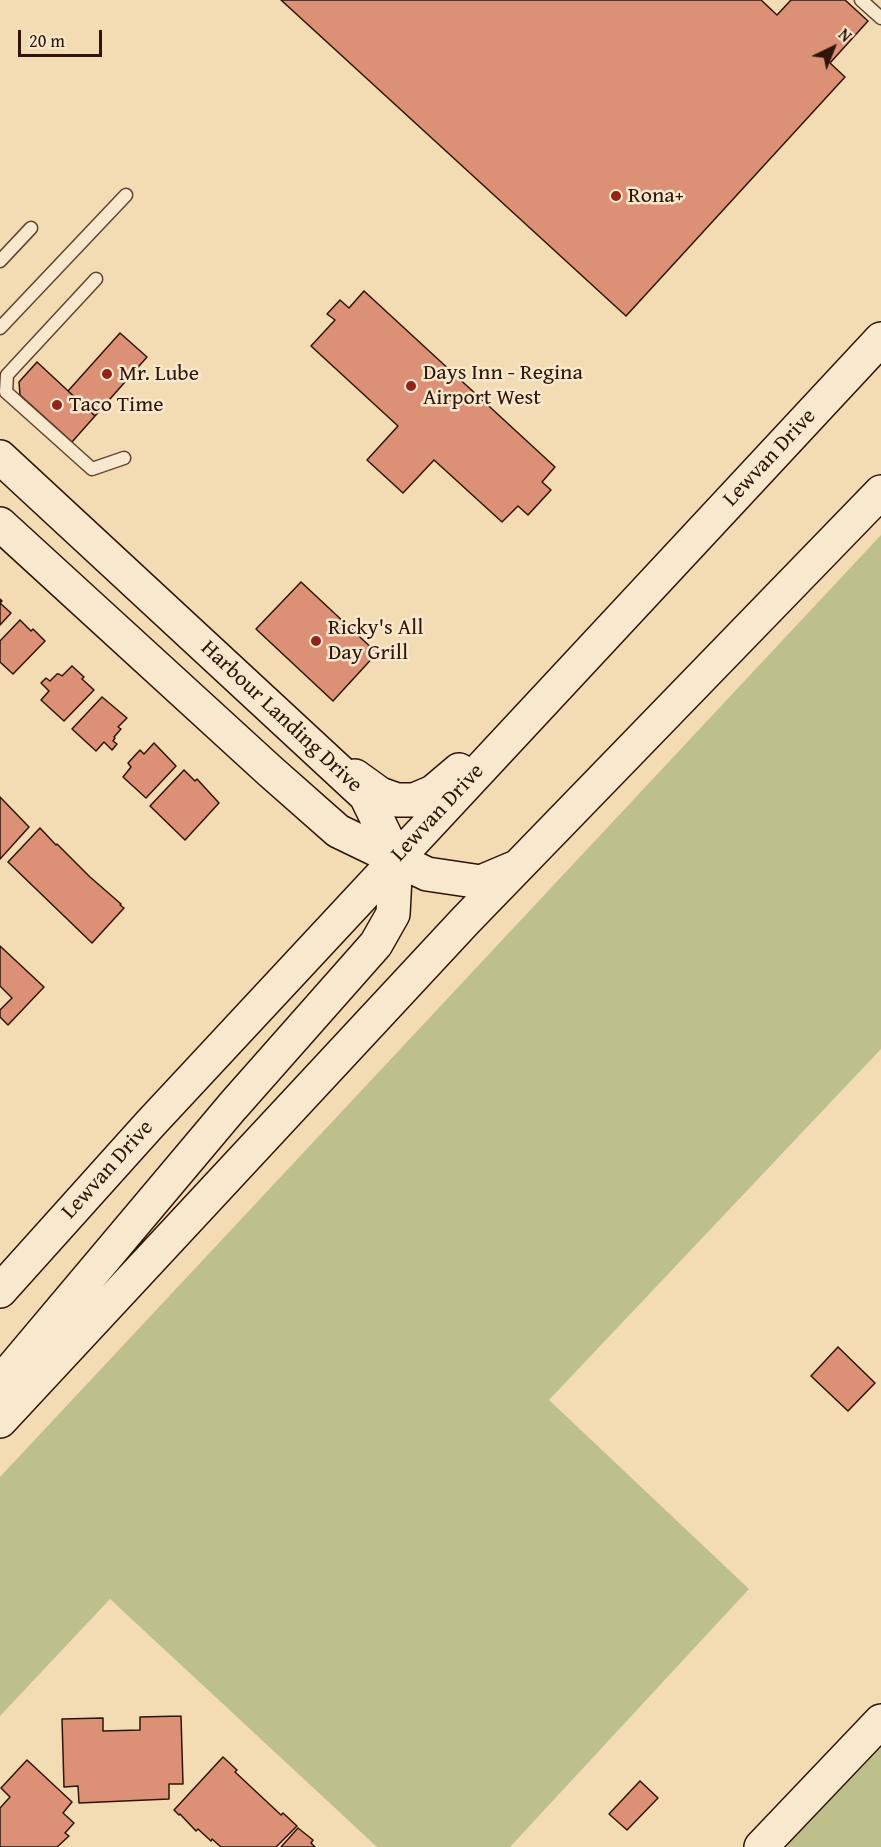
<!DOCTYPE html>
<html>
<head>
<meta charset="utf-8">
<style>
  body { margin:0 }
  #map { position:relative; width:881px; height:1847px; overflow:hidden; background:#f3dcb3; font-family:"Gentium Book Plus",serif }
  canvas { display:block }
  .north { position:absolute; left:803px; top:18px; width:60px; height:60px; -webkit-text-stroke:4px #f7e8ce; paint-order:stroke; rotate:43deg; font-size:16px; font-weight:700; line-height:24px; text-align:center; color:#2f1407 }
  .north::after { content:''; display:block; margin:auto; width:21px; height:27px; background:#2f1407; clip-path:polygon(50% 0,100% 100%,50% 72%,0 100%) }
  .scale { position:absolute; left:18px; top:30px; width:84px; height:27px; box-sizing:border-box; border:3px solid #2f1407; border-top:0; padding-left:8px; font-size:18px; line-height:21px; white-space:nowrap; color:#2f1407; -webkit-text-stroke:4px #f7e8ce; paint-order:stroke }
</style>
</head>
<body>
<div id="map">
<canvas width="881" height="1847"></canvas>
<div class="north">N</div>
<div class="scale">20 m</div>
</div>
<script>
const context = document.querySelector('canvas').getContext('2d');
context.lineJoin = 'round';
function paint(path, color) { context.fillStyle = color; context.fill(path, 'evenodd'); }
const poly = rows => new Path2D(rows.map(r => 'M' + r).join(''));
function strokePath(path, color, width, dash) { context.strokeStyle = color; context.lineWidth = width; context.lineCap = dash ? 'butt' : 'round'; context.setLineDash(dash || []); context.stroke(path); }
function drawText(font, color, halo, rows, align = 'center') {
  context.font = font + ' "Gentium Book Plus",serif'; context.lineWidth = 5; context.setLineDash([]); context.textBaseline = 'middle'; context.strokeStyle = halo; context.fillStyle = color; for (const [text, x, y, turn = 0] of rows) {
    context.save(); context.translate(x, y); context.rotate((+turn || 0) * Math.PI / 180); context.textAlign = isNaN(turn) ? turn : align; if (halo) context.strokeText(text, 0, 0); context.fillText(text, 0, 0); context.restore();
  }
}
const green = poly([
  [881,535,881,1049,549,1400,749,1589,510,1847,377,1847,110,1599,0,1716,0,1477],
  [881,1745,881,1847,786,1847]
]);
const building = poly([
  [281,0,761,0,777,15,791,0,845,0,868,21,830,63,845,77,626,316,281,0],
  [364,291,555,467,542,482,551,490,528,515,518,506,502,522,434,460,403,493,367,460,398,426,311,346,335,320,327,314,340,300,349,308,364,291],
  [120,333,147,357,95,416,68,391,120,333],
  [37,362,95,416,72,442,20,395,19,382,37,362],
  [301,582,377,653,333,701,256,629,301,582],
  [0,599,2,601,0,603,11,613,0,625,0,599],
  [20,620,31,631,33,629,45,641,13,674,0,662,0,641,20,620],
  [72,666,84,677,82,679,94,690,64,721,41,700,49,691,41,683,46,678,50,681,57,674,59,674,62,676,72,666],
  [102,697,127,718,118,727,121,729,114,737,115,738,113,741,117,744,112,750,104,742,96,751,72,729,102,697],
  [154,743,176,766,146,798,123,777,131,767,128,763,140,750,144,754,154,743],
  [184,770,195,781,197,779,219,803,185,840,150,806,184,770],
  [0,797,29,827,0,859,0,797],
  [40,828,56,845,57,844,90,877,121,904,120,905,124,908,92,943,8,862,40,828],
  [0,946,44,987,8,1025,0,1017,0,1010,12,998,0,986,0,946],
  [838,1347,875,1383,848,1411,811,1376,838,1347],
  [181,1716,183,1784,169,1784,169,1799,79,1803,78,1786,64,1787,62,1719,103,1718,103,1731,140,1730,140,1717,181,1716],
  [223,1757,237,1770,235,1772,281,1815,283,1813,297,1826,276,1847,221,1847,212,1839,211,1841,198,1829,196,1831,180,1814,179,1815,174,1810,223,1757],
  [27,1760,72,1802,63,1813,74,1823,65,1833,69,1836,57,1847,0,1847,0,1808,10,1797,1,1788,27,1760],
  [640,1781,658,1798,627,1830,609,1814,640,1781],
  [298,1828,313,1840,311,1843,315,1847,281,1847,298,1828]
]);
const lane = poly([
  [861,0,881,18],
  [0,261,31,228],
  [96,279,7,375,6,392,92,469,124,458],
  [0,328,126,195]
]);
const secondary = poly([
  [0,457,366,796,396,858,393,914,376,944,232,1107,0,1383],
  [0,524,270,771,338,831,427,874,481,882,514,868],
  [355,776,380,794,397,800,414,800,433,792,459,770],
  [0,1291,150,1124,881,339],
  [0,1421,466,920,881,492],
  [761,1847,881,1721]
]);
const markers = [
  [616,196,6,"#8f2418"],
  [107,374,6,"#8f2418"],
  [411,386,6,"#8f2418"],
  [57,405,6,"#8f2418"],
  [316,641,6,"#8f2418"]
];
const poiNames = [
  ["Rona+",628,196],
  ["Days Inn - Regina",423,373],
  ["Airport West",423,398],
  ["Mr. Lube",119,374],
  ["Taco Time",69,405],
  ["Ricky's All",328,628],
  ["Day Grill",328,653]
];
const streetNames = [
  ["Lewvan Drive",770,458,-47],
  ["Harbour Landing Drive",281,717,43],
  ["Lewvan Drive",438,813,-47],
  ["Lewvan Drive",108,1170,-48]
];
paint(green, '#bdc08b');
paint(building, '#dc9177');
strokePath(building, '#2f1407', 1.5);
strokePath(lane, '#604632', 15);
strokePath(secondary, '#2f1407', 36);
strokePath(lane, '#f7e8ce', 12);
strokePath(secondary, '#f7e8ce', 33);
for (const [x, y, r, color] of markers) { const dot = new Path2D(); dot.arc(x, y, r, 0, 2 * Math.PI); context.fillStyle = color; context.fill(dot); strokePath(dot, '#f7e8ce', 2); }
drawText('22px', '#2f1407', '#f7e8ce', poiNames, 'left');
drawText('22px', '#2f1407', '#f7e8ce', streetNames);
</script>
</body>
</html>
